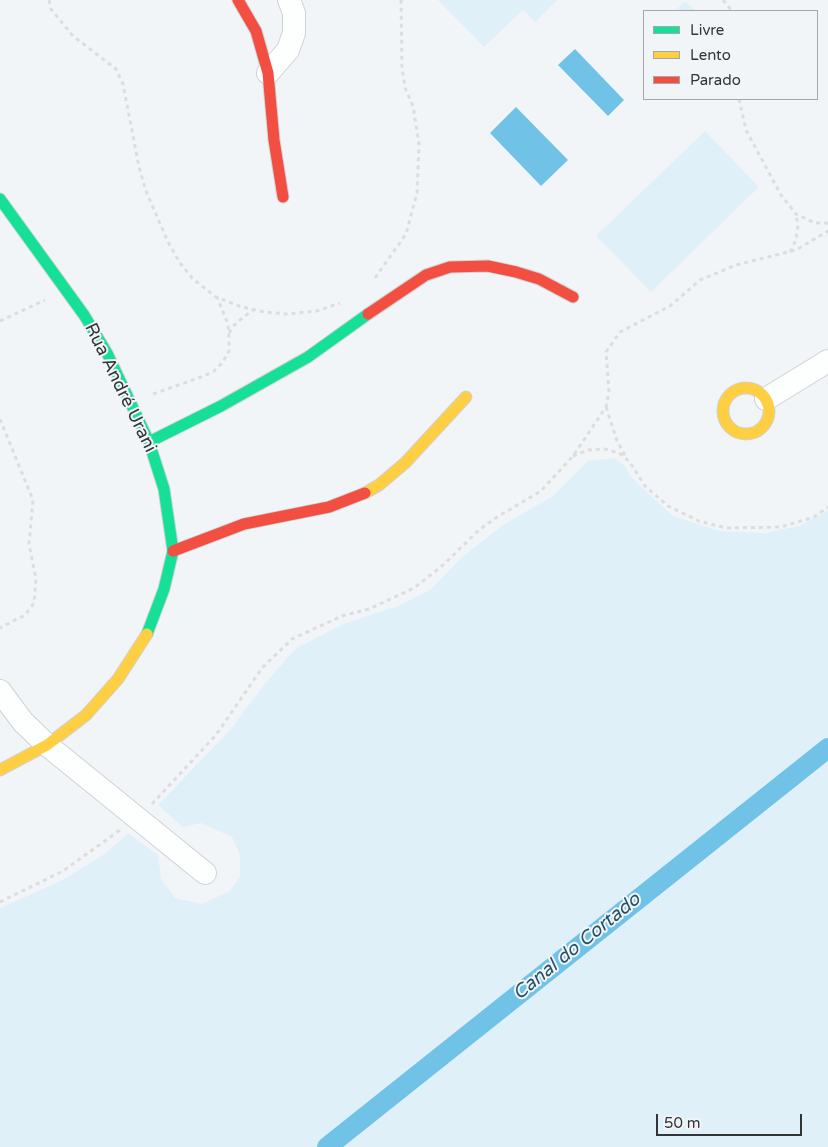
<!DOCTYPE html>
<html>
<head>
<meta charset="utf-8">
<style>
  body { margin:0 }
  #map { position:relative; width:828px; height:1147px; overflow:hidden; background:#f2f5f7; font-family:"Varela Round",sans-serif }
  canvas { display:block }
  .legend { position:absolute; left:643px; top:10px; width:175px; height:90px; box-sizing:border-box; background:#f1f5f8; border:1px solid #a5a8aa; margin:0; padding:6px 9px; list-style:none; font-size:15px; color:#333435 }
  .legend li { display:flex; align-items:center; gap:10px; height:25px }
  .legend b { width:25px; border:1px solid #a5a8aa }
  .scale { position:absolute; left:656px; top:1114px; width:146px; height:22px; box-sizing:border-box; border:2px solid #333435; border-top:0; padding-left:6px; font-size:15px; line-height:18px; white-space:nowrap; color:#333435; -webkit-text-stroke:4px #f1f5f8; paint-order:stroke }
</style>
</head>
<body>
<div id="map">
<canvas width="828" height="1147"></canvas>
<ul class="legend">
<li><b style="height:6px;background:#16e098"></b>Livre</li>
<li><b style="height:6px;background:#ffcf43"></b>Lento</li>
<li><b style="height:6px;background:#f24e42"></b>Parado</li>
</ul>
<div class="scale">50 m</div>
</div>
<script>
const context = document.querySelector('canvas').getContext('2d');
context.lineJoin = 'round';
function paint(path, color) { context.fillStyle = color; context.fill(path, 'evenodd'); }
const poly = rows => new Path2D(rows.map(r => 'M' + r).join(''));
function strokePath(path, color, width, dash) { context.strokeStyle = color; context.lineWidth = width; context.lineCap = dash ? 'butt' : 'round'; context.setLineDash(dash || []); context.stroke(path); }
function drawText(font, color, halo, rows, align = 'center') {
  context.font = font + ' "Varela Round",sans-serif'; context.lineWidth = 4; context.setLineDash([]); context.textBaseline = 'middle'; context.strokeStyle = halo; context.fillStyle = color; for (const [text, x, y, turn = 0] of rows) {
    context.save(); context.translate(x, y); context.rotate((+turn || 0) * Math.PI / 180); context.textAlign = isNaN(turn) ? turn : align; if (halo) context.strokeText(text, 0, 0); context.fillText(text, 0, 0); context.restore();
  }
}
const green = poly([
  [438,0,557,0,535,22,523,10,484,47],
  [685,1,696,11,674,11,675,11],
  [705,131,759,187,651,292,596,236],
  [615,458,625,466,632,478,673,516,720,531,764,533,799,526,828,511,828,1147,0,1147,0,908,61,881,106,853,128,833,158,855,161,879,175,898,202,904,230,891,240,876,240,855,232,837,201,823,183,827,158,805,230,730,263,686,295,649,343,624,395,607,431,589,462,557,503,525,553,496,588,461]
]);
const water = poly([
  [575,49,624,100,608,116,558,65],
  [516,107,568,160,541,186,490,133]
]);
const canal = poly([
  [327,1147,828,748]
]);
const path = poly([
  [49,0,51,9,73,36,116,69,123,84,139,167,146,191,168,242,180,263,193,279,216,297,239,306,264,312,287,314,317,311,340,303],
  [723,0,732,11],
  [739,99,746,130,781,195,796,214,815,223,828,223],
  [790,252,796,240,798,225,796,215],
  [375,278,406,234,417,193,419,144,413,106,405,88,402,67,401,0],
  [0,321,45,300],
  [229,333,236,323,253,310],
  [153,394,204,376,214,371,223,362,229,351,229,339,228,324,217,297],
  [606,407,617,441,627,459],
  [0,419,33,500,29,544,36,579,34,603,25,615,0,628],
  [573,456,588,450,605,449,619,453,629,461,645,486,668,506,699,521,726,528,781,527,814,517,828,507],
  [152,804,216,735,262,668,292,639,342,616,369,609,414,588,442,566,479,530,497,517,541,491,573,456,606,407,609,392,606,352,620,332,670,306,700,280,736,265,796,250,828,231],
  [0,902,63,871,120,830]
]);
const street = poly([
  [268,73,288,50,294,33,294,13,289,0],
  [766,399,828,361],
  [0,691,23,722,47,745,205,873]
]);
const fast = poly([
  [0,199,84,315,107,353,149,442,164,489,173,551,164,589,147,634],
  [149,442,221,406,308,357,368,314]
]);
const slow = poly([
  '723 411a23 23 0 1 1 46 0a23 23 0 1 1-46 0Z',
  [365,493,379,485,405,463,466,397],
  [0,770,47,745,86,715,118,679,147,634]
]);
const jam = poly([
  [238,0,256,31,268,73,274,140,283,197],
  [368,314,426,275,450,267,488,266,516,272,539,279,573,297],
  [173,551,244,524,329,507,365,493]
]);
const streetNames = [
  ["Rua André Urani",120,388,64]
];
const waterNames = [
  ["Canal do Cortado",577,947,-39]
];
paint(green, '#e0f0f9');
paint(water, '#70c2e6');
strokePath(canal, '#70c2e6', 20);
strokePath(street, '#d0d2d3', 24);
strokePath(fast, '#d0d2d3', 13);
strokePath(slow, '#d0d2d3', 13);
strokePath(jam, '#d0d2d3', 13);
strokePath(path, '#ddddde', 3, [4, 4]);
strokePath(street, '#fdfefe', 22);
strokePath(fast, '#16e098', 11);
strokePath(slow, '#ffcf43', 11);
strokePath(jam, '#f24e42', 11);
drawText('18px', '#333435', '#f1f5f8', streetNames);
drawText('italic 19px', '#235167', '#f1f5f8', waterNames);
</script>
</body>
</html>
